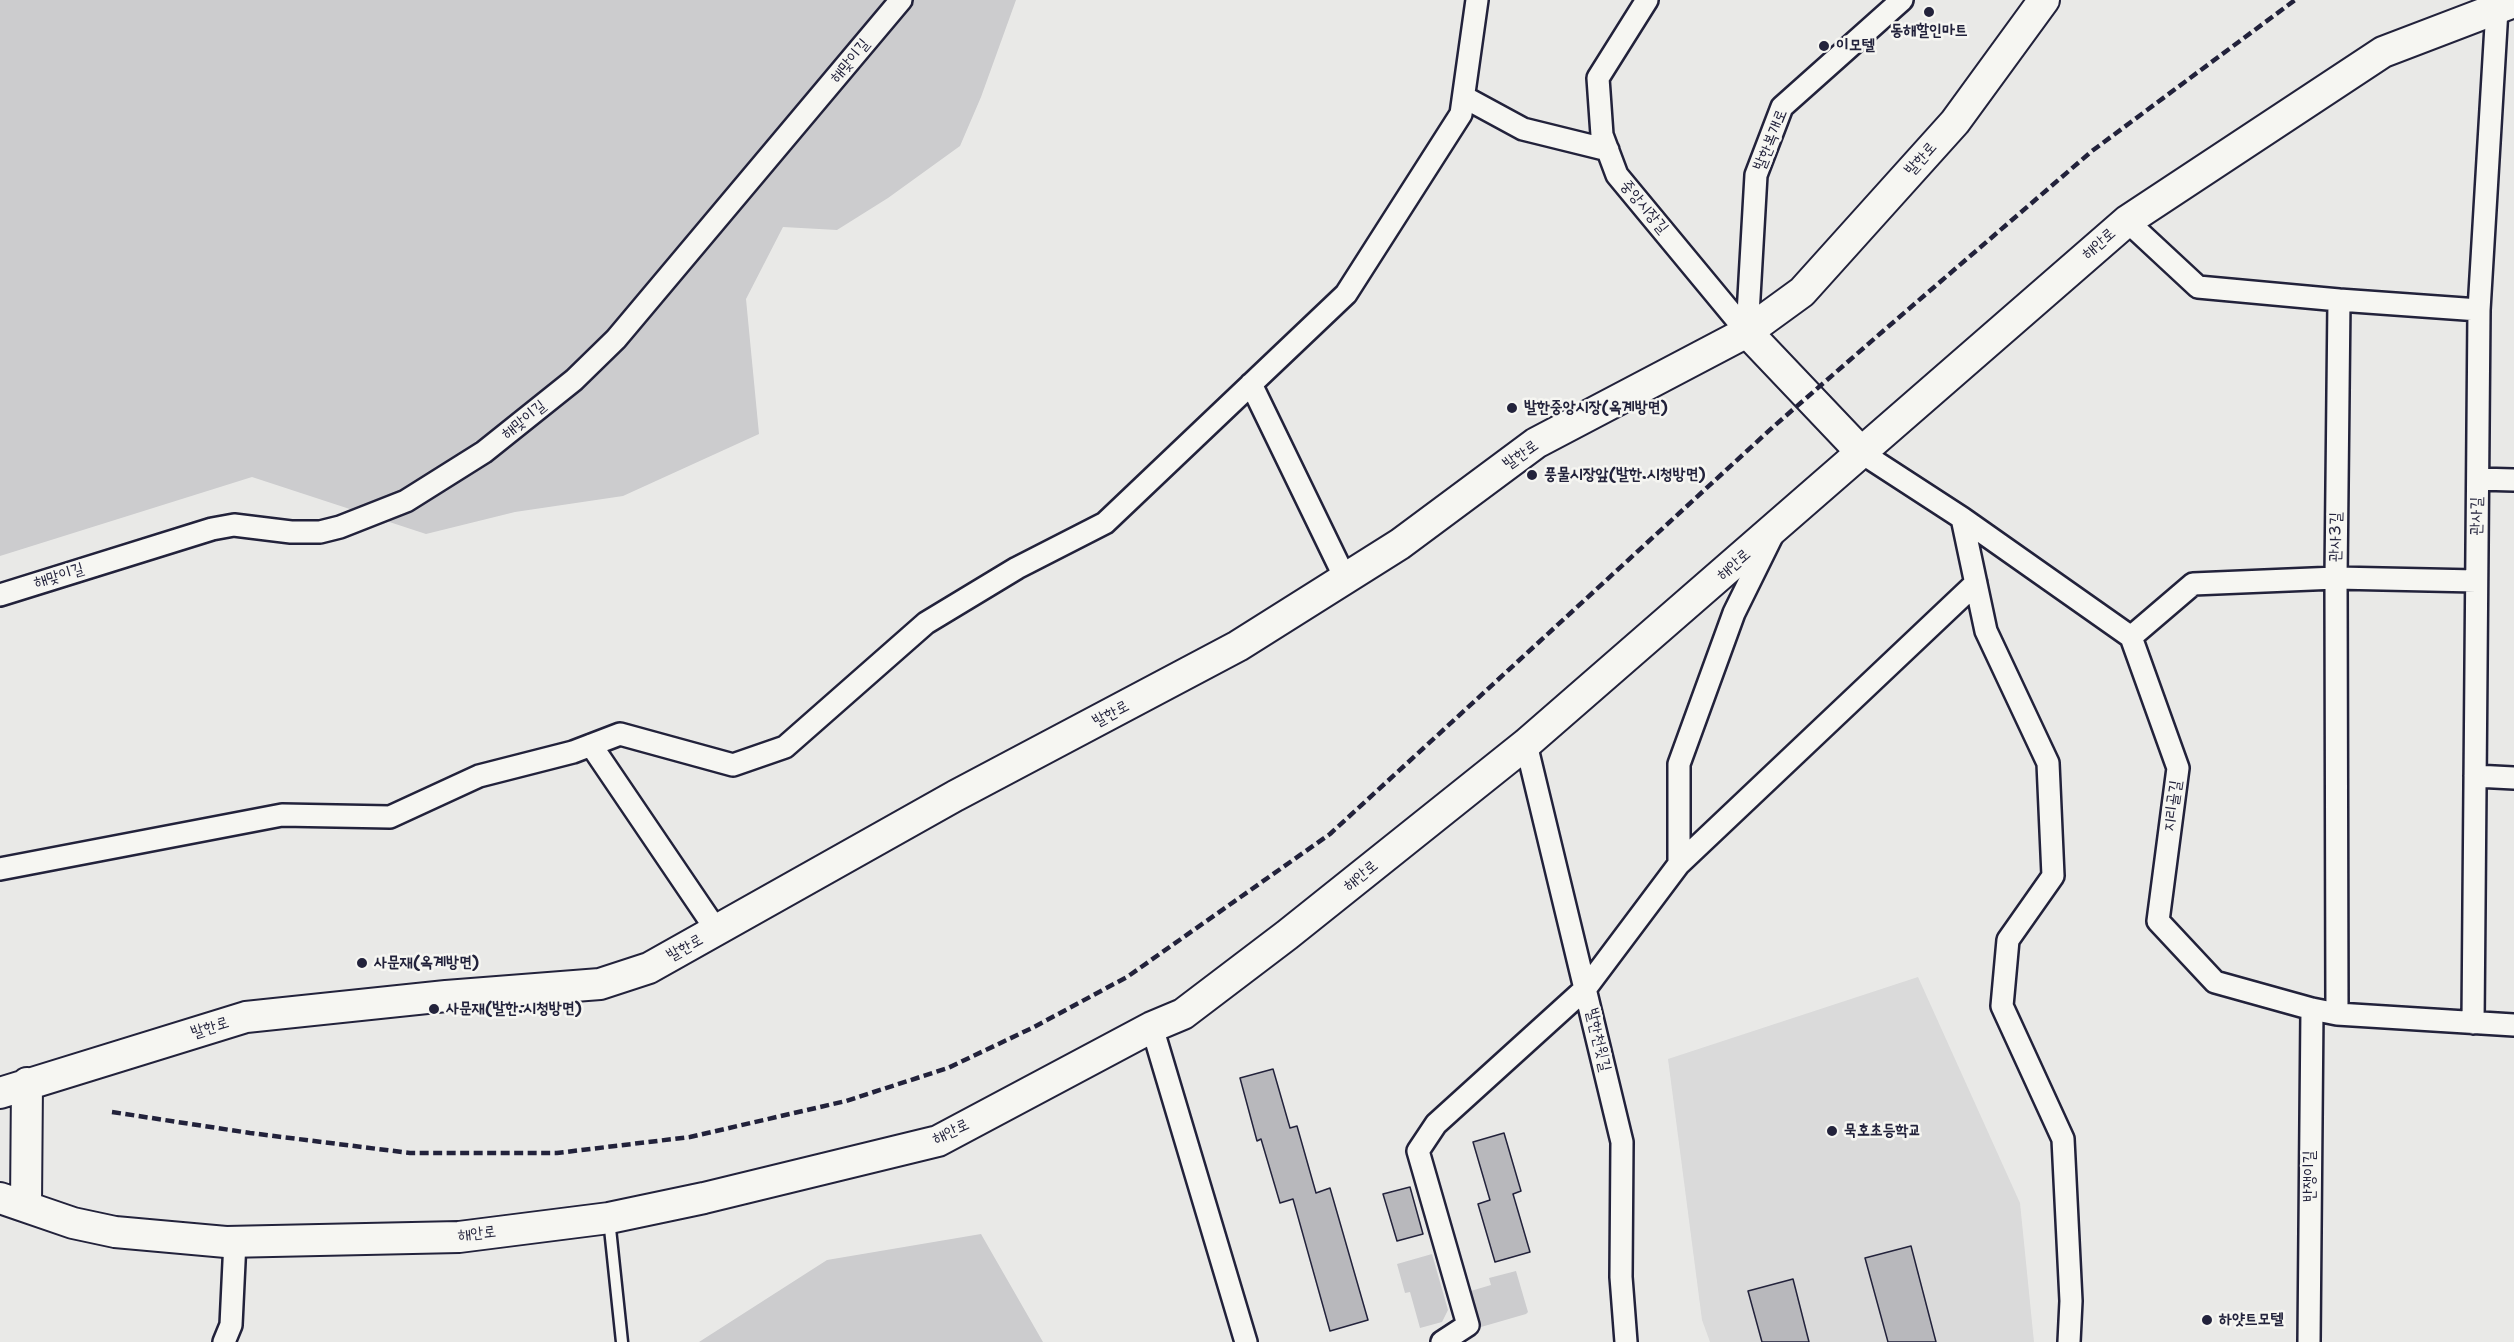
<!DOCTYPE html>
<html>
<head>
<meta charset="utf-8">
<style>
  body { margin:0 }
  canvas { display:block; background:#e9e9e7 }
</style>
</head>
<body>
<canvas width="2514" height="1342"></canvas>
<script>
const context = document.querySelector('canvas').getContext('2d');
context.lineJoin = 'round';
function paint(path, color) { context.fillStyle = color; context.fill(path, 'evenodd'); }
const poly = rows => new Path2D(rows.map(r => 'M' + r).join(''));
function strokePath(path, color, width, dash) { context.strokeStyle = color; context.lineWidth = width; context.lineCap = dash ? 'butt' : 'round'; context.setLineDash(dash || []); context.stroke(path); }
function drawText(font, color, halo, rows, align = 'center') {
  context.font = font + ' "Shantell Sans","Poor Story",sans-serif'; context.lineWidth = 5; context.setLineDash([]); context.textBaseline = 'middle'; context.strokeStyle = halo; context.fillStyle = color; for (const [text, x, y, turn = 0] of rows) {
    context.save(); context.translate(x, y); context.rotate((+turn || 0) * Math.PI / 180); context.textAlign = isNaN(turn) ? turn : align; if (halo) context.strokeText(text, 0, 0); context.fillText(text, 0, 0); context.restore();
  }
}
const built = poly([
  [1918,977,2020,1203,2034,1342,1710,1342,1702,1320,1668,1059]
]);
const green = poly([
  [0,0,1016,0,981,97,960,146,888,198,837,230,783,227,746,299,759,434,623,496,515,512,426,534,252,477,0,556],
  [981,1234,1043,1342,699,1342,827,1260],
  [1432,1254,1448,1310,1442,1322,1420,1328,1410,1292,1405,1293,1397,1264],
  [1516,1271,1528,1312,1526,1314,1481,1327,1472,1322,1464,1293,1491,1285,1489,1278]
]);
const building = poly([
  [1273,1069,1290,1128,1297,1126,1316,1193,1330,1188,1368,1320,1330,1331,1293,1199,1280,1203,1261,1139,1257,1141,1240,1078,1273,1069],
  [1504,1133,1521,1191,1513,1194,1530,1252,1495,1262,1478,1204,1490,1200,1473,1142,1504,1133],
  [1410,1187,1423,1234,1397,1241,1383,1194,1410,1187],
  [1911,1246,1936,1342,1888,1342,1865,1258,1911,1246],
  [1793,1279,1809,1342,1762,1342,1748,1291,1793,1279]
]);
const lane = poly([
  [609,1219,622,1342]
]);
const street = poly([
  [1647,0,1598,78,1602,135,1617,175,1747,332],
  [1464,97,1523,129,1608,150],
  [2127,221,2198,287,2339,300,2336,578,2337,1014],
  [2339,300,2479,310],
  [1747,332,1756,175,1782,107,1902,0],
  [1251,384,1345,578],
  [1862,453,1962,518,2131,637,2178,768,2158,921,2215,982,2312,1009,2337,1014,2514,1025],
  [2478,479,2514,480],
  [1962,518,1986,631,2048,763,2053,876,2008,940,2002,1006,2063,1139,2071,1301,2069,1342],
  [0,595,212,529,234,525,291,532,320,532,340,527,406,501,484,452,574,380,616,339,901,0],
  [2131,637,2193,584,2336,578,2476,581],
  [1526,744,1622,1142,1621,1277,1626,1342],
  [591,745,717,931],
  [2475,776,2514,778],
  [1679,864,1976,583],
  [0,869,282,815,390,817,479,776,573,752,620,734,733,765,785,747,926,623,1017,568,1105,523,1346,294,1461,114,1477,0],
  [2473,1023,2479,310,2497,9],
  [1152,1027,1246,1342],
  [224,1342,231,1325,235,1241],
  [1442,1342,1468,1325,1418,1151,1436,1124,1586,988,1679,864,1679,764,1734,613,1773,534],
  [2309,1342,2312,1009]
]);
const secondary = poly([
  [1747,332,1862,453],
  [0,1093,246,1017,446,996,600,984,649,968,955,796,1238,646,1400,544,1536,443,1747,332,1802,292,1955,122,2044,0],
  [0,1198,73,1223,115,1232,226,1242,459,1237,609,1218,704,1198,938,1141,1152,1027,1183,1014,1287,935,1526,744,2127,221,2383,52,2514,2],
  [26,1205,27,1083]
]);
const rail = poly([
  [112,1112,250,1133,410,1153,557,1153,690,1137,846,1101,948,1068,1034,1027,1127,977,1330,834,1773,427,1882,332,2092,151,2295,0]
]);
const markers = [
  [1929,12,6,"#22223b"],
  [1824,46,6,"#22223b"],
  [1512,408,6,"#22223b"],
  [1532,475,6,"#22223b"],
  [362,963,6,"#22223b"],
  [434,1009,6,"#22223b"],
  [1832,1131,6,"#22223b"],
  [2207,1320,6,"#22223b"]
];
const poiNames = [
  ["동해할인마트",1929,31,"center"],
  ["이모텔",1836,46],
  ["발한중앙시장(옥계방면)",1524,408],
  ["풍물시장앞(발한.시청방면)",1544,475],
  ["사문재(옥계방면)",374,963],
  ["사문재(발한.시청방면)",446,1009],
  ["묵호초등학교",1844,1131],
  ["하얏트모텔",2219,1320]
];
const streetNames = [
  ["해맞이길",850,61,-50],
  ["발한복개로",1771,140,-68],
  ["발한로",1921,159,-48],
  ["중앙시장길",1644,207,50],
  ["해안로",2099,244,-41],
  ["해맞이길",524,420,-39],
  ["발한로",1521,455,-35],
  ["관사길",2477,516,-89],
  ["관사3길",2336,537,-89],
  ["해안로",1734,565,-41],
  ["해맞이길",59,576,-17],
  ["발한로",1111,714,-28],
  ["지리골길",2173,806,-82],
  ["해안로",1361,876,-39],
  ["발한로",685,948,-29],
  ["발한로",210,1028,-17],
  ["발한천윗길",1598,1040,77],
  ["해안로",951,1132,-25],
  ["반쟁이길",2310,1176,-90],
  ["해안로",477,1234,-6]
];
paint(built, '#dadada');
paint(green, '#ccccce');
paint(building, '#b8b8bc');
strokePath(building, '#22223b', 1.5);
strokePath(lane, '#22223b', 15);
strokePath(street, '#22223b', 26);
strokePath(secondary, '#22223b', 34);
strokePath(lane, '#f6f6f2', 10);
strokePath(street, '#f6f6f2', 21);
strokePath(secondary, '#f6f6f2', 30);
strokePath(rail, '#22223b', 4.5, [9, 4.5]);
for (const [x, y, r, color] of markers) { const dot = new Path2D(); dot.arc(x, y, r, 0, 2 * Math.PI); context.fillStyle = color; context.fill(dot); strokePath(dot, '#f6f6f2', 2); }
drawText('bold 16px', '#22223b', '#f6f6f2', poiNames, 'left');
drawText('16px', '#22223b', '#f6f6f2', streetNames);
</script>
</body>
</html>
